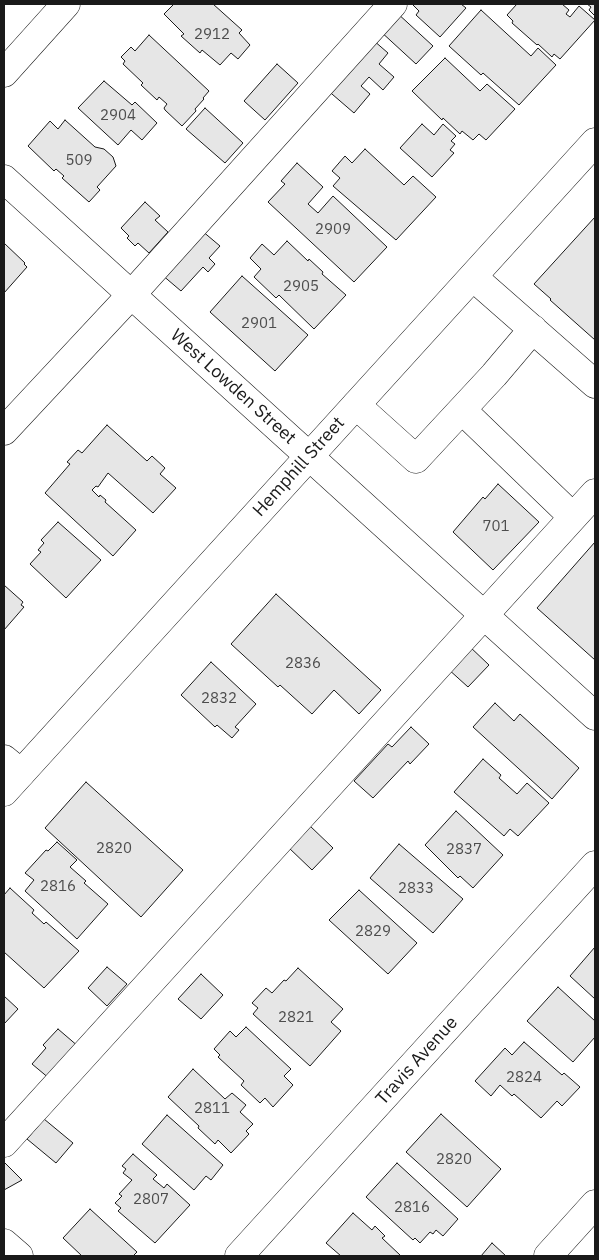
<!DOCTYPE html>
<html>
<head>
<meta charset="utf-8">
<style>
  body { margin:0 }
  #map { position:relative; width:599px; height:1260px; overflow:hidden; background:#fff; font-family:"IBM Plex Sans",sans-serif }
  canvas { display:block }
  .frame { position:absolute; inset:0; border:5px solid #1a1a1a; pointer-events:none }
</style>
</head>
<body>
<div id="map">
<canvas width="599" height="1260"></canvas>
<div class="frame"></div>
</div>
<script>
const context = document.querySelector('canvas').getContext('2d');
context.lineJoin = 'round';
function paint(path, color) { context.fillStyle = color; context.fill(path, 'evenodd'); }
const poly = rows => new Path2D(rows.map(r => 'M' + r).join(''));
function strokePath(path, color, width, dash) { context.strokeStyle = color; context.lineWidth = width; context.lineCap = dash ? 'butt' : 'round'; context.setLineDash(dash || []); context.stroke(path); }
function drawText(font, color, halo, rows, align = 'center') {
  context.font = font + ' "IBM Plex Sans",sans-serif'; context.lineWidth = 4; context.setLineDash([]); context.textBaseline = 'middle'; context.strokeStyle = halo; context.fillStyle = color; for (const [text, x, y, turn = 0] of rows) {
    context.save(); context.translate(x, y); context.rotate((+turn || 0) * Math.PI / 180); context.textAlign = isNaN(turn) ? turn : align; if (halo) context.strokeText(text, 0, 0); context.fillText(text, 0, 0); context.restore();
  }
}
const building = poly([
  [174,4,213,4,242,30,239,33,250,45,238,59,231,53,220,65,202,50,200,53,181,36,184,34,164,14,174,4],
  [414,4,461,4,466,8,440,37,416,15,419,11,413,5,414,4],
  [517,4,562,4,569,10,566,14,570,17,579,6,595,20,560,59,554,54,552,57,538,44,537,45,512,23,513,21,507,15,517,4],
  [587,4,595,4,595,16,589,10,591,7,587,4],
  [481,10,531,56,538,48,556,65,519,105,483,73,481,75,449,46,481,10],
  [396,12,433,46,416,64,379,30,396,12],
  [149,35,209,91,203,98,204,99,195,109,196,111,182,126,165,110,164,108,167,104,159,97,157,100,141,85,143,83,123,64,125,61,121,57,131,47,135,51,149,35],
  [373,40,388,53,379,64,394,77,383,90,369,77,361,86,370,94,354,113,325,88,373,40],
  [445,58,480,91,487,84,515,109,486,140,479,134,473,140,462,131,460,134,443,118,442,120,412,91,445,58],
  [277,64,298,83,265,120,244,101,277,64],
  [104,81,132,105,135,102,157,123,142,140,131,130,118,145,78,108,104,81],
  [205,108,243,143,225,163,186,129,205,108],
  [65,120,95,147,104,149,113,157,116,166,97,187,100,190,89,202,62,178,64,176,56,169,54,171,28,146,50,121,58,129,65,120],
  [422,124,434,135,443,124,456,136,451,141,455,144,450,150,454,153,432,177,400,148,422,124],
  [365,149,404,185,413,176,436,197,396,240,333,186,340,178,332,171,345,156,352,163,365,149],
  [297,163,323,187,308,204,318,213,333,196,387,247,354,282,268,202,285,184,281,181,297,163],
  [145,202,160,216,155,220,168,232,149,253,138,243,135,246,127,238,129,236,121,228,145,202],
  [595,217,595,340,550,300,551,299,534,284,595,217],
  [201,230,220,246,209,258,215,264,208,272,203,267,181,291,161,274,201,230],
  [287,241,308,261,309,259,323,272,322,274,346,295,314,329,279,295,276,298,254,277,261,269,250,258,262,244,274,255,287,241],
  [4,243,25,263,24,264,27,267,4,293,4,243],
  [242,276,308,335,275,371,210,312,242,276],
  [107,425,147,461,152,456,165,468,160,474,176,488,153,513,108,473,98,487,96,486,92,490,99,497,100,495,106,500,105,502,136,530,113,556,45,493,70,464,67,462,78,450,82,453,107,425],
  [498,484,539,522,493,570,453,532,483,497,485,499,498,484],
  [58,522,101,560,66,598,30,564,41,552,38,550,44,543,41,540,58,522],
  [595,542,595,660,537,608,595,542],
  [4,585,23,602,21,605,24,607,4,630,4,585],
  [276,594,381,690,359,714,334,690,312,714,280,685,278,687,231,644,276,594],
  [468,645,489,665,468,687,447,668,468,645],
  [211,662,256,704,235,727,239,730,232,738,217,725,215,727,181,695,211,662],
  [495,703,514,721,520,714,579,768,552,799,473,727,495,703],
  [411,727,429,744,410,764,408,761,373,798,354,781,388,744,392,747,411,727],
  [483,759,501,775,499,778,517,794,527,783,549,803,518,836,510,829,504,836,454,792,483,759],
  [86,782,183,870,141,917,45,828,86,782],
  [456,811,503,855,473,888,460,876,458,878,425,845,456,811],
  [309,825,333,848,312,870,288,847,309,825],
  [57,842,77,860,70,867,86,881,84,883,108,904,77,939,25,891,34,880,25,873,46,850,48,851,57,842],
  [399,844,463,899,433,933,370,878,399,844],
  [10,888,34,910,32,913,44,924,46,922,79,951,44,988,4,952,4,895,10,888],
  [359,890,417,943,388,974,329,920,359,890],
  [595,947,595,999,570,976,595,947],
  [107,967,127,984,107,1006,88,988,107,967],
  [298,968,343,1009,331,1022,341,1031,310,1066,253,1014,258,1008,252,1003,266,988,272,993,284,980,286,981,298,968],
  [201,974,223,995,201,1019,178,999,201,974],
  [558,987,595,1021,595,1037,573,1062,527,1021,558,987],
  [4,996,18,1009,4,1024,4,996],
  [246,1027,291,1069,284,1076,293,1085,273,1107,265,1098,260,1103,241,1085,244,1081,218,1057,220,1055,214,1049,230,1031,236,1037,246,1027],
  [58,1029,79,1047,50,1079,32,1064,46,1048,43,1045,58,1029],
  [524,1042,562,1075,564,1073,580,1087,562,1106,557,1101,541,1118,514,1094,512,1096,500,1085,491,1096,475,1081,505,1048,512,1055,524,1042],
  [193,1069,225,1099,232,1093,246,1105,240,1112,253,1124,246,1131,249,1134,231,1153,218,1140,215,1144,198,1128,199,1126,168,1097,193,1069],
  [441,1114,501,1169,467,1207,406,1152,441,1114],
  [167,1115,223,1165,211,1180,206,1176,194,1190,142,1144,167,1115],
  [44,1119,73,1143,56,1163,27,1139,44,1119],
  [133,1154,157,1175,153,1179,164,1188,167,1184,190,1205,155,1243,118,1211,121,1208,115,1203,122,1196,119,1194,132,1180,123,1173,126,1169,122,1166,133,1154],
  [4,1162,22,1180,4,1190,4,1162],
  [397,1163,458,1219,443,1236,436,1230,433,1234,430,1232,420,1243,415,1238,413,1240,366,1197,397,1163],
  [90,1209,137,1252,133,1256,82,1256,63,1238,90,1209],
  [353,1213,372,1230,375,1226,385,1236,382,1238,400,1255,399,1256,341,1256,326,1243,353,1213],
  [492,1243,506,1256,481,1256,492,1243]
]);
const minor = poly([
  [4,73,66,4],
  [4,179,595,716],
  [473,277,595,384],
  [356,405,416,459,494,375,533,329],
  [462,410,573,517],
  [4,431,131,295,393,4],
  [4,759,21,773],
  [4,1143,595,493],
  [4,1243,19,1256],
  [239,1256,595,865],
  [548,1256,595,1204]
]);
const major = poly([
  [4,792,595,142]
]);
const numberNames = [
  ["2912",212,35],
  ["2904",118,116],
  ["509",79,161],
  ["2909",333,230],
  ["2905",301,287],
  ["2901",259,324],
  ["701",496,527],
  ["2836",303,664],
  ["2832",219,699],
  ["2820",114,849],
  ["2837",464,850],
  ["2816",58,887],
  ["2833",416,889],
  ["2829",373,932],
  ["2821",296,1018],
  ["2824",524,1078],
  ["2811",212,1109],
  ["2820",454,1160],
  ["2807",151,1200],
  ["2816",412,1208]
];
const streetNames = [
  ["West Lowden Street",233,387,42],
  ["Hemphill Street",299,467,-48],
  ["Travis Avenue",417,1061,-48]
];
paint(building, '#e6e6e6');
strokePath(building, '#1a1a1a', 1);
strokePath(minor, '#1a1a1a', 29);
strokePath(major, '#1a1a1a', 29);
strokePath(minor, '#fff', 28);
strokePath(major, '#fff', 28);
drawText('15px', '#4d4d4d', null, numberNames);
drawText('18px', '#1a1a1a', '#fff', streetNames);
</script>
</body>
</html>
